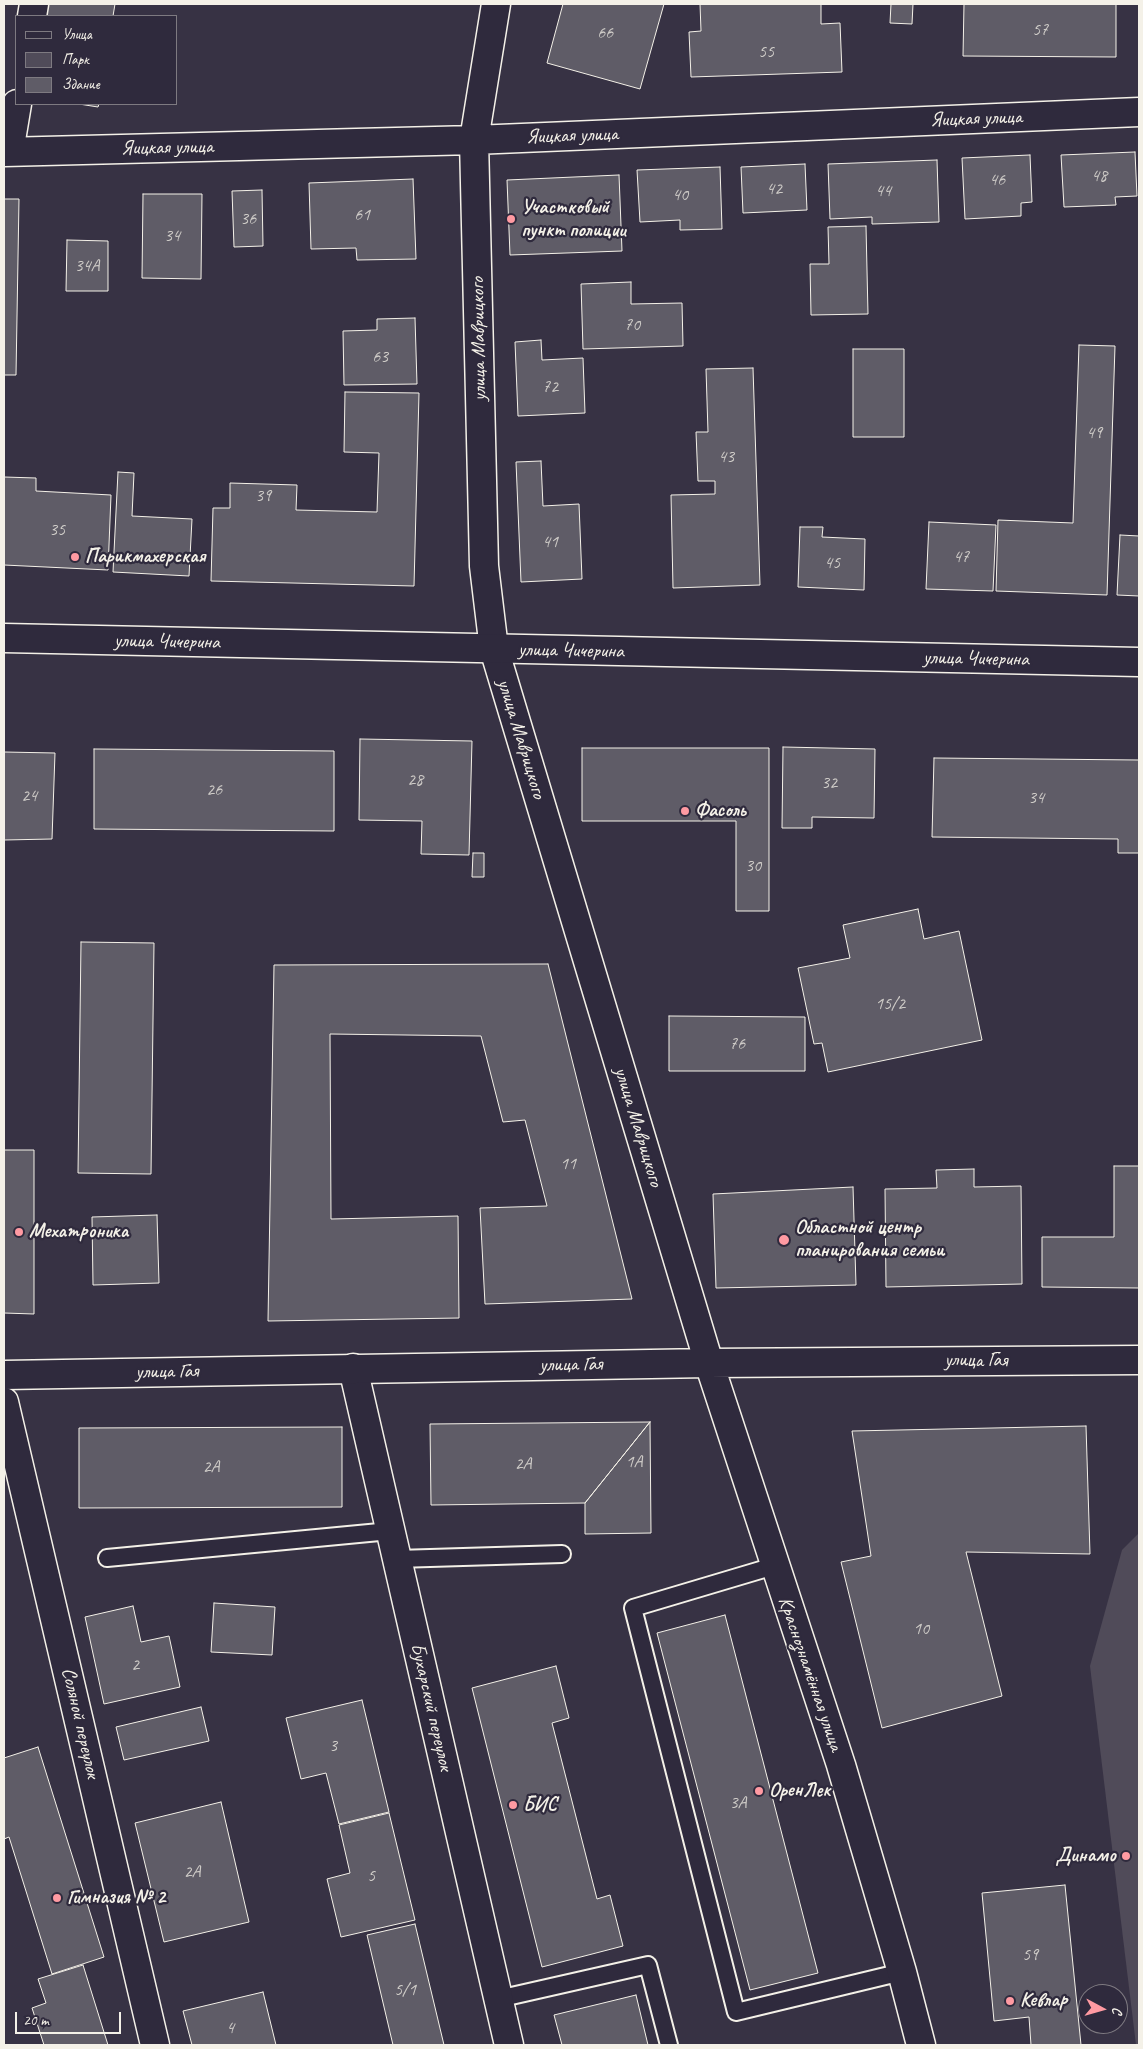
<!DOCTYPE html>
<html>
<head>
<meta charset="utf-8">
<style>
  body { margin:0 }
  #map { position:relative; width:1143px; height:2049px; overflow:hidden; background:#373244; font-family:Caveat,sans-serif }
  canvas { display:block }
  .frame { position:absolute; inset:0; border:5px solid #f4f1e8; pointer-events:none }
  .legend { position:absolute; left:15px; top:15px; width:162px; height:90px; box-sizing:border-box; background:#2f2a3d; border:1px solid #7e7a81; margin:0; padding:6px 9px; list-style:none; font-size:15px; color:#f4f1e8 }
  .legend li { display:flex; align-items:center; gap:10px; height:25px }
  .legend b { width:25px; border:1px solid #7e7a81 }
  .north { position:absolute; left:1078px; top:1984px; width:50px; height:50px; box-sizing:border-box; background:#2f2a3d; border:1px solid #7e7a81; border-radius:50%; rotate:96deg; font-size:14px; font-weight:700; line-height:20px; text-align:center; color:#f4f1e8 }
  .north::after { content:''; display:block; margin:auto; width:18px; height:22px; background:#ff9aa2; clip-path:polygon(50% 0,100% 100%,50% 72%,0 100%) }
  .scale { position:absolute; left:15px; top:2012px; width:106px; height:22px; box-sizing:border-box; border:2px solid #f4f1e8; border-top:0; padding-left:6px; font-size:15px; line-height:18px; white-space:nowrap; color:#f4f1e8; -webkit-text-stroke:4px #2f2a3d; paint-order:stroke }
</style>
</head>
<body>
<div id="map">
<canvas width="1143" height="2049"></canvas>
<div class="frame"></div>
<ul class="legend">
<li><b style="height:6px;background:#2f2a3d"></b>Улица</li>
<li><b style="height:14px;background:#504b59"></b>Парк</li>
<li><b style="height:14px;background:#5f5c67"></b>Здание</li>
</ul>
<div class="north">С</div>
<div class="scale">20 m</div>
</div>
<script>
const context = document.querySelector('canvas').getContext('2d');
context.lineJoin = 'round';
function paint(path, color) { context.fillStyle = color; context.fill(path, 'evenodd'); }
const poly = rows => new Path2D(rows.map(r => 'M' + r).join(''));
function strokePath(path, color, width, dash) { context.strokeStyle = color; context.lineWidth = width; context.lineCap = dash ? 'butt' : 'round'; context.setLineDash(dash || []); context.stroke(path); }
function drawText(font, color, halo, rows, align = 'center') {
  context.font = font + ' Caveat,sans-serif'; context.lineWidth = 4.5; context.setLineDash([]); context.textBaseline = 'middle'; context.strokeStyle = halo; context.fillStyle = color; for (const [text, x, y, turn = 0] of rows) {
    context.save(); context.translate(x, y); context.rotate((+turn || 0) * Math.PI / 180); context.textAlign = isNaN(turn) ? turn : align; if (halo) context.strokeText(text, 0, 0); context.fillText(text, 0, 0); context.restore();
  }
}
const green = poly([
  [1139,1533,1139,2045,1136,2045,1090,1666,1122,1550]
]);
const building = poly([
  [46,4,115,4,113,16,44,16,46,4],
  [563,4,664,4,640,89,547,63,563,4],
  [700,4,821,4,821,24,840,23,842,72,691,77,689,32,701,31,700,4],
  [891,4,913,4,912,24,890,23,891,4],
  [964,4,1116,4,1116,57,963,56,964,4],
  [79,104,99,104,98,107,79,104],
  [1135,152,1137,196,1115,197,1116,205,1064,207,1061,155,1135,152],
  [1030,155,1032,202,1021,203,1021,216,965,219,962,158,1030,155],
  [937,160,939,222,872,224,872,217,830,219,828,164,937,160],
  [805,164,807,210,743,213,741,167,805,164],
  [720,167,722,229,680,230,680,220,640,222,637,170,720,167],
  [619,175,622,251,510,255,507,180,619,175],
  [413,179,416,259,357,260,356,248,311,249,309,183,413,179],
  [262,190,263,246,234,247,232,191,262,190],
  [143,194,202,194,201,279,142,278,143,194],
  [4,199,19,199,16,375,4,375,4,199],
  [866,226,868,314,811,315,810,264,829,264,828,227,866,226],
  [67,240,108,241,108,291,66,291,67,240],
  [631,282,631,304,682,303,683,346,583,349,581,284,631,282],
  [415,318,417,384,344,385,343,331,377,330,377,319,415,318],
  [541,340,542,360,583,358,585,413,518,416,515,342,541,340],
  [1079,345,1115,346,1107,595,996,591,998,520,1073,523,1079,345],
  [853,349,904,349,904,437,853,437,853,349],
  [753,368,760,585,673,588,671,495,715,494,715,481,698,481,696,432,708,432,706,369,753,368],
  [345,392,419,393,414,586,211,581,213,508,230,508,230,483,297,485,296,510,377,512,379,453,344,452,345,392],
  [541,461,543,506,579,504,582,579,521,582,516,462,541,461],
  [118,472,134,473,132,516,192,519,189,576,113,572,118,472],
  [4,477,36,478,36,491,111,495,108,570,4,565,4,477],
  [929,522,996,525,993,591,926,589,929,522],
  [800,527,823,527,822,537,865,539,864,590,798,587,800,527],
  [1120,535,1139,536,1139,596,1117,595,1120,535],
  [360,739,472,741,469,855,421,854,422,821,359,820,360,739],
  [783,747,875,749,874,818,812,817,812,828,782,828,783,747],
  [582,748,769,748,769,911,736,911,736,821,582,821,582,748],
  [94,749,334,751,334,831,94,829,94,749],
  [4,752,55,753,52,839,4,840,4,752],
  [934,758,1139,760,1139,853,1118,853,1118,839,932,837,934,758],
  [473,853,484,853,484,877,472,877,473,853],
  [918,909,924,939,959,931,982,1040,828,1072,822,1043,814,1044,798,968,850,958,843,925,918,909],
  [81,942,154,943,151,1174,78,1173,81,942],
  [548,964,632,1299,485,1304,480,1208,547,1206,525,1120,503,1122,481,1036,330,1034,331,1219,458,1216,459,1318,268,1321,274,965,548,964],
  [669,1016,805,1017,805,1071,669,1071,669,1016],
  [4,1150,34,1150,34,1314,4,1313,4,1150],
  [1114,1166,1139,1166,1139,1288,1042,1287,1042,1237,1114,1237,1114,1166],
  [974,1169,974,1187,1021,1186,1022,1284,886,1287,885,1189,937,1188,936,1170,974,1169],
  [853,1187,856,1285,716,1288,713,1194,853,1187],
  [157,1215,159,1283,93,1285,92,1217,157,1215],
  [650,1422,585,1503,431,1505,430,1424,650,1422],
  [650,1422,651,1533,585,1534,585,1503,650,1422],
  [1086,1426,1090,1554,966,1552,1002,1696,882,1728,841,1562,871,1556,852,1431,1086,1426],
  [342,1427,342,1507,79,1508,79,1428,342,1427],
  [214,1603,275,1607,272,1655,211,1652,214,1603],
  [133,1606,141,1642,169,1636,180,1687,104,1704,85,1617,133,1606],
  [725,1615,818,1973,750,1990,657,1633,725,1615],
  [556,1666,569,1718,552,1723,597,1899,610,1895,623,1946,542,1967,472,1688,556,1666],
  [362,1700,389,1812,339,1824,326,1773,301,1779,286,1718,362,1700],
  [201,1707,209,1741,124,1760,116,1727,201,1707],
  [38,1747,104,1957,52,1974,9,1837,4,1839,4,1758,38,1747],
  [221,1802,249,1922,164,1942,135,1823,221,1802],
  [389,1813,415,1920,341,1937,327,1879,350,1873,339,1825,389,1813],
  [1065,1885,1081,2045,1031,2045,1029,2017,994,2021,982,1893,1065,1885],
  [415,1924,444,2045,393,2045,367,1935,415,1924],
  [83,1965,108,2045,44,2045,32,2008,46,2003,38,1979,83,1965],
  [263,1992,276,2045,192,2045,183,2011,263,1992],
  [636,1995,648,2045,562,2045,554,2015,636,1995]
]);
const lane = poly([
  [107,1558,390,1531],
  [397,1559,562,1554],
  [774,1566,633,1608,736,2012,902,1972],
  [498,1999,648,1965,669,2045]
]);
const street = poly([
  [32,16,34,4],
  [4,152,474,140,1139,112],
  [9,152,17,104],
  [494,649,484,566,474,140,496,4],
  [353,1368,509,2045],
  [4,1402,155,2045]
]);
const secondary = poly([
  [494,649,709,1363,841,1765,902,1972,921,2045],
  [4,1375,709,1363,1139,1360]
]);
const primary = poly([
  [4,638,1139,662]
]);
const markers = [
  [511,219,5,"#ff9aa2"],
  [75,557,5,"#ff9aa2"],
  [685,811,5,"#ff9aa2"],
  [19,1232,5,"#ff9aa2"],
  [784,1240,6,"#ff9aa2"],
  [759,1791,5,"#ff9aa2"],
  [513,1805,5,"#ff9aa2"],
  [1126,1856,5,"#ff9aa2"],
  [57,1898,5,"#ff9aa2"],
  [1010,2001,5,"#ff9aa2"]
];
const numberNames = [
  ["57",1040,30],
  ["66",605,33],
  ["55",766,52],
  ["48",1099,176],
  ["46",997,180],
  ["42",774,189],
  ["44",883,191],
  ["40",680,195],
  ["61",362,215],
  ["36",248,219],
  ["34",172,236],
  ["34А",87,266],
  ["70",632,325],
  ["63",380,357],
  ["72",550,387],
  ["49",1094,433],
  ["43",726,457],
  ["39",263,496],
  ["35",57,530],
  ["41",550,542],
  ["47",961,557],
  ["45",832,563],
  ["28",415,780],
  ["32",829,783],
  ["26",214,790],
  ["24",29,796],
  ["34",1036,798],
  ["30",753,866],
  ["15/2",890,1004],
  ["76",737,1044],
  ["11",568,1164],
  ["1А",634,1462],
  ["2А",523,1464],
  ["2А",211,1467],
  ["10",921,1629],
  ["2",135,1665],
  ["3",333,1746],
  ["3А",738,1803],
  ["2А",192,1872],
  ["5",371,1876],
  ["59",1030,1955],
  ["5/1",405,1990],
  ["4",230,2028]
];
const streetNames = [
  ["Яицкая улица",976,119,-2],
  ["Яицкая улица",572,136,-2],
  ["Яицкая улица",167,148,-1],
  ["улица Маврицкого",479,339,-91],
  ["улица Чичерина",167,642,1],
  ["улица Чичерина",571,651,1],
  ["улица Чичерина",976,659,1],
  ["улица Маврицкого",521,739,73],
  ["улица Маврицкого",638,1127,73],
  ["улица Гая",976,1361],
  ["улица Гая",571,1365,-1],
  ["улица Гая",167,1372,-1],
  ["Краснознамённая улица",810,1674,71],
  ["Бухарский переулок",431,1707,77],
  ["Соляной переулок",80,1723,77]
];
const poiNames = [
  ["Участковый",521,208],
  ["пункт полиции",521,231],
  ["Парикмахерская",85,557],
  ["Фасоль",695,811],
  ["Областной центр",795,1228],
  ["планирования семьи",795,1251],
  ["Мехатроника",29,1232],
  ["ОренЛек",769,1791],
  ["БИС",523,1805],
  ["Динамо",1116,1856,"right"],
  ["Гимназия № 2",67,1898],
  ["Кевлар",1020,2001]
];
paint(green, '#504b59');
paint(building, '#5f5c67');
strokePath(building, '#f4f1e8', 1);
strokePath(lane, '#f4f1e8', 20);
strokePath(street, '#f4f1e8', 31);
strokePath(secondary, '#f4f1e8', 31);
strokePath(primary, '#f4f1e8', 31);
strokePath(lane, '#2f2a3d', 16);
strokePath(street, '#2f2a3d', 28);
strokePath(secondary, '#2f2a3d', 28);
strokePath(primary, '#2f2a3d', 28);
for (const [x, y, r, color] of markers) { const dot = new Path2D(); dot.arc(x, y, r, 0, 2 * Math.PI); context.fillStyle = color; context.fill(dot); strokePath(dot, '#2f2a3d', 2); }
drawText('18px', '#cfccc8', null, numberNames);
drawText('20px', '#f4f1e8', '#2f2a3d', streetNames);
drawText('bold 20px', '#f4f1e8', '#2f2a3d', poiNames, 'left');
</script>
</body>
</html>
